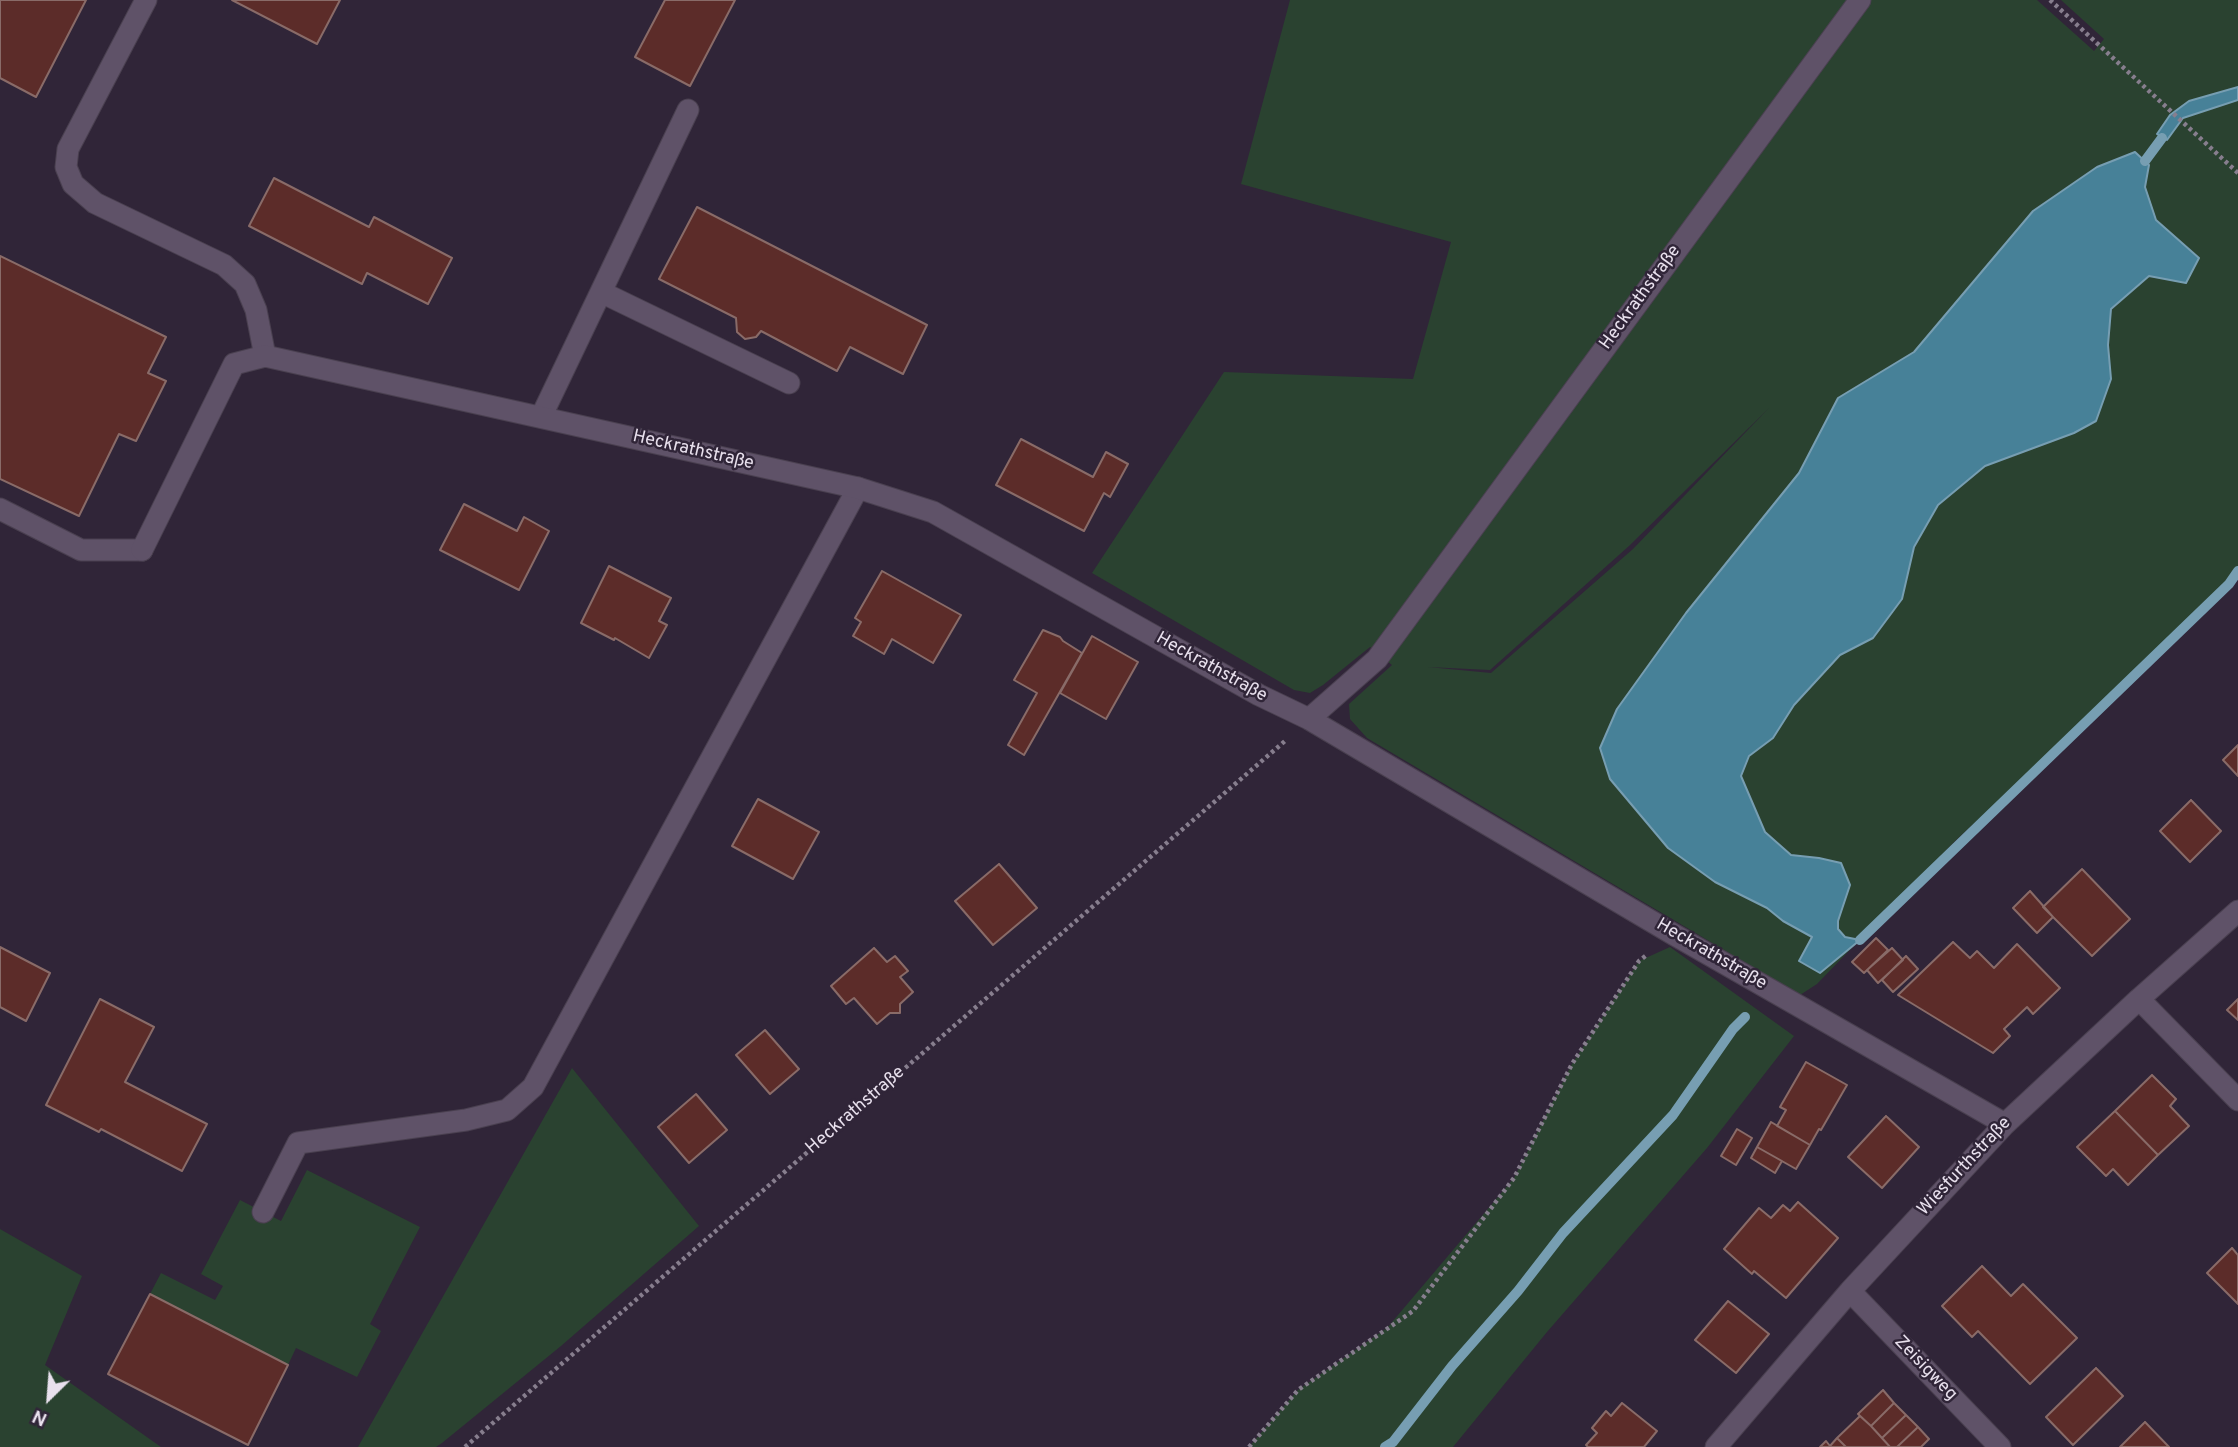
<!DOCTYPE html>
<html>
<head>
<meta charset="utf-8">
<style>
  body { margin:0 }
  #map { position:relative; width:2238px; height:1447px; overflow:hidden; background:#302538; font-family:Overpass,sans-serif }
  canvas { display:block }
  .north { position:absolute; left:14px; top:1363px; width:70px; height:70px; -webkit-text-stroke:5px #302538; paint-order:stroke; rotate:205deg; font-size:19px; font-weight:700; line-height:28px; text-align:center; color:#e8e0ed }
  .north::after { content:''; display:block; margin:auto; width:24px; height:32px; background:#e8e0ed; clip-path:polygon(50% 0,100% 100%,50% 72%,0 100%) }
</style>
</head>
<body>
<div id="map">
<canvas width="2238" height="1447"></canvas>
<div class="north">N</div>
</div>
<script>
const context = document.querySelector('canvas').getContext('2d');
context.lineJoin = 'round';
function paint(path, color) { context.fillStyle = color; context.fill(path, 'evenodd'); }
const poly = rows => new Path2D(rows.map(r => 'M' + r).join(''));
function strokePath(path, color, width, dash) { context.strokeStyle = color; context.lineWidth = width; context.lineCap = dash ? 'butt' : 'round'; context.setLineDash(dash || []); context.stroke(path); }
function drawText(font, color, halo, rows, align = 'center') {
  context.font = font + ' Overpass,sans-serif'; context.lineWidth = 5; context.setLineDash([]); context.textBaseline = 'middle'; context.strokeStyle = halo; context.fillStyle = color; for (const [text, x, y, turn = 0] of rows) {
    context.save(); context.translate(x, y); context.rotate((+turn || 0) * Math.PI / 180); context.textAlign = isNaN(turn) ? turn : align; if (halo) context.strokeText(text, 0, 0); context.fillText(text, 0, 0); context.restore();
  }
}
const green = poly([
  [1290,0,2037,0,2094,51,2104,39,2061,0,2238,0,2238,87,2189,101,2157,134,2167,140,2183,118,2238,100,2238,578,2232,587,1956,840,1817,984,1800,995,1367,738,1350,719,1349,704,1392,665,1370,647,1323,685,1310,693,1294,690,1092,573,1224,372,1413,379,1451,242,1241,184],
  [2149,165,2145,187,2156,220,2199,258,2149,276,2111,310,2108,345,2111,379,2074,433,1985,466,1937,505,1914,547,1902,599,1873,638,1840,655,1794,705,1773,738,1749,756,1741,776,1765,832,1791,855,1819,858,1850,885,1838,921,1838,929,1845,937,1859,940,1812,937,1783,921,1767,908,1686,613,1799,473,1838,398,1914,352,2034,211],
  [1769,408,1633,549,1491,673,1428,667,1490,670,1629,546],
  [1670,947,1794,1036,1707,1148,1547,1332,1453,1447,1249,1447,1298,1390,1387,1328,1514,1178,1572,1064,1639,961],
  [572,1068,699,1226,561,1346,442,1443,436,1447,358,1447],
  [307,1170,420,1227,370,1324,381,1331,357,1377,296,1348,288,1365,150,1294,161,1273,215,1300,223,1286,201,1274,240,1200,281,1221],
  [0,1229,82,1276,45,1365,161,1447,0,1447]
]);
const water = poly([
  [2238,87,2238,100,2183,118,2167,140,2157,134,2170,115,2189,101,2238,87],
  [2135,152,2149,165,2145,187,2156,220,2199,258,2186,283,2149,276,2111,309,2108,345,2111,379,2096,421,2074,433,1985,466,1938,505,1914,547,1902,599,1873,638,1840,655,1794,705,1773,738,1749,756,1741,776,1765,832,1791,855,1819,858,1841,863,1850,885,1838,921,1838,929,1845,937,1860,940,1820,973,1799,961,1812,937,1783,921,1767,908,1715,882,1668,848,1610,779,1600,748,1617,709,1686,613,1799,473,1838,398,1914,352,2033,211,2097,167,2135,152]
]);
const stream = poly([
  [2145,161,2162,138],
  [1860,940,2229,584,2238,571],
  [1385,1447,1393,1442,1452,1366,1518,1291,1563,1233,1673,1115,1733,1029,1745,1017]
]);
const building = poly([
  [0,0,86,0,36,97,0,78,0,0],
  [232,0,340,0,317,44,232,0],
  [665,0,735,0,690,86,635,57,665,0],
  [274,178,369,227,374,217,452,258,428,304,367,273,362,284,249,226,274,178],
  [697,207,927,325,903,374,850,347,837,371,761,331,756,337,745,339,737,332,736,318,659,279,697,207],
  [0,256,166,337,148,373,166,381,136,441,119,434,79,516,0,479,0,256],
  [1021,439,1093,477,1106,452,1128,464,1110,497,1104,493,1084,531,996,485,1021,439],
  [464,504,517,531,524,517,549,531,519,590,440,550,464,504],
  [609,566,671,598,659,621,667,625,649,658,615,638,614,640,581,623,609,566],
  [882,571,961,615,933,663,892,639,884,654,853,636,861,622,855,618,882,571],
  [1043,630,1060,637,1063,641,1082,653,1024,755,1008,745,1037,693,1014,680,1043,630],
  [1092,636,1138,662,1106,719,1060,693,1092,636],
  [2238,745,2238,776,2223,760,2238,745],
  [758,799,819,832,793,879,732,846,758,799],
  [2191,800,2221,831,2190,862,2160,831,2191,800],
  [999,864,1037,908,993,945,955,901,999,864],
  [2082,869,2130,919,2092,956,2043,907,2082,869],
  [2030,891,2053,917,2037,933,2013,908,2030,891],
  [1876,938,1888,950,1864,973,1852,962,1876,938],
  [1953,942,1970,958,1977,951,1994,968,2017,944,2060,988,2033,1014,2027,1007,2004,1029,2010,1036,1993,1053,1898,995,1953,942],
  [0,947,50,973,26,1021,0,1007,0,947],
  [874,948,887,962,895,956,908,971,900,977,913,992,900,1004,900,1013,890,1013,877,1024,854,998,846,1004,831,986,874,948],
  [1892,948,1903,960,1878,983,1867,970,1892,948],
  [1906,956,1918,969,1893,992,1882,980,1906,956],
  [100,999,154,1027,125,1082,207,1124,182,1171,101,1129,99,1132,46,1105,100,999],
  [2238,999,2238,1020,2227,1010,2238,999],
  [765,1030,799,1069,770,1094,736,1055,765,1030],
  [1806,1062,1847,1085,1821,1130,1819,1129,1810,1145,1777,1126,1786,1110,1780,1107,1806,1062],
  [2152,1075,2176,1099,2170,1106,2189,1126,2158,1155,2115,1111,2152,1075],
  [696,1094,727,1130,689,1163,658,1127,696,1094],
  [2115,1111,2158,1155,2128,1185,2113,1169,2106,1176,2077,1147,2115,1111],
  [1886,1116,1919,1147,1882,1188,1848,1157,1886,1116],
  [1771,1122,1810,1145,1796,1169,1757,1147,1771,1122],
  [1737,1129,1752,1138,1736,1165,1721,1156,1737,1129],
  [1757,1147,1782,1161,1775,1173,1751,1158,1757,1147],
  [1798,1202,1838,1238,1786,1298,1754,1271,1752,1274,1724,1249,1759,1208,1771,1218,1783,1205,1790,1211,1798,1202],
  [2232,1248,2238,1255,2238,1304,2207,1273,2232,1248],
  [1982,1266,2011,1296,2023,1284,2077,1338,2030,1384,1978,1331,1972,1337,1942,1306,1982,1266],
  [150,1294,288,1365,248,1445,108,1374,150,1294],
  [1728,1301,1769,1334,1736,1373,1695,1340,1728,1301],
  [2096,1368,2123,1396,2073,1445,2046,1417,2096,1368],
  [1883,1390,1894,1403,1871,1426,1858,1414,1883,1390],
  [1622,1403,1657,1431,1644,1447,1588,1447,1586,1445,1597,1433,1592,1428,1606,1411,1611,1416,1622,1403],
  [1894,1403,1906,1415,1882,1438,1871,1426,1894,1403],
  [1906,1415,1918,1427,1897,1447,1890,1447,1882,1438,1906,1415],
  [1860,1416,1871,1426,1890,1447,1846,1447,1837,1438,1860,1416],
  [2145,1422,2169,1447,2120,1447,2145,1422],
  [1918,1427,1929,1439,1921,1447,1897,1447,1918,1427],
  [1837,1438,1846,1447,1820,1447,1826,1441,1830,1446,1837,1438]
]);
const path = poly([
  [2050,0,2238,173],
  [465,1447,1285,741],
  [1249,1447,1298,1390,1413,1311,1514,1178,1572,1064,1639,961,1648,954]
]);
const service = poly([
  [146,0,68,149,66,167,73,184,95,203,224,265,245,284,256,310,265,356],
  [601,292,789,383],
  [541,417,688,110],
  [0,509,81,550,142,550],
  [263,1212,298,1143,466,1120,507,1110,533,1087,858,488]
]);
const minor = poly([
  [142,550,234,364,265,356,858,488,933,512,1259,695,1309,719,1673,934,2005,1124],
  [1309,719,1377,659,1860,0],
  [2139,999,2238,1100],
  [1850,1291,2000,1447],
  [1716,1447,1850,1291,2005,1124,2139,999,2238,911]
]);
const streetNames = [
  ["Heckrathstraße",1641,298,-54],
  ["Heckrathstraße",693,451,13],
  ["Heckrathstraße",1211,668,29],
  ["Heckrathstraße",1711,955,30],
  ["Heckrathstraße",856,1111,-41],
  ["Wiesfurthstraße",1965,1167,-47],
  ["Zeisigweg",1925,1369,46]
];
paint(green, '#2a4230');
paint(water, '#478198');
strokePath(water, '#779eb2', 2);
strokePath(stream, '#779eb2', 10);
paint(building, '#5c2c29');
strokePath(building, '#896b68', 2);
strokePath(service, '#4a4050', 23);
strokePath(minor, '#4a4050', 23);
strokePath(path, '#877e8e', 4.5, [3.5, 3.5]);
strokePath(service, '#5f5268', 21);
strokePath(minor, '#5f5268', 21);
drawText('18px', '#e8e0ed', '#302538', streetNames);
</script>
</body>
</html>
